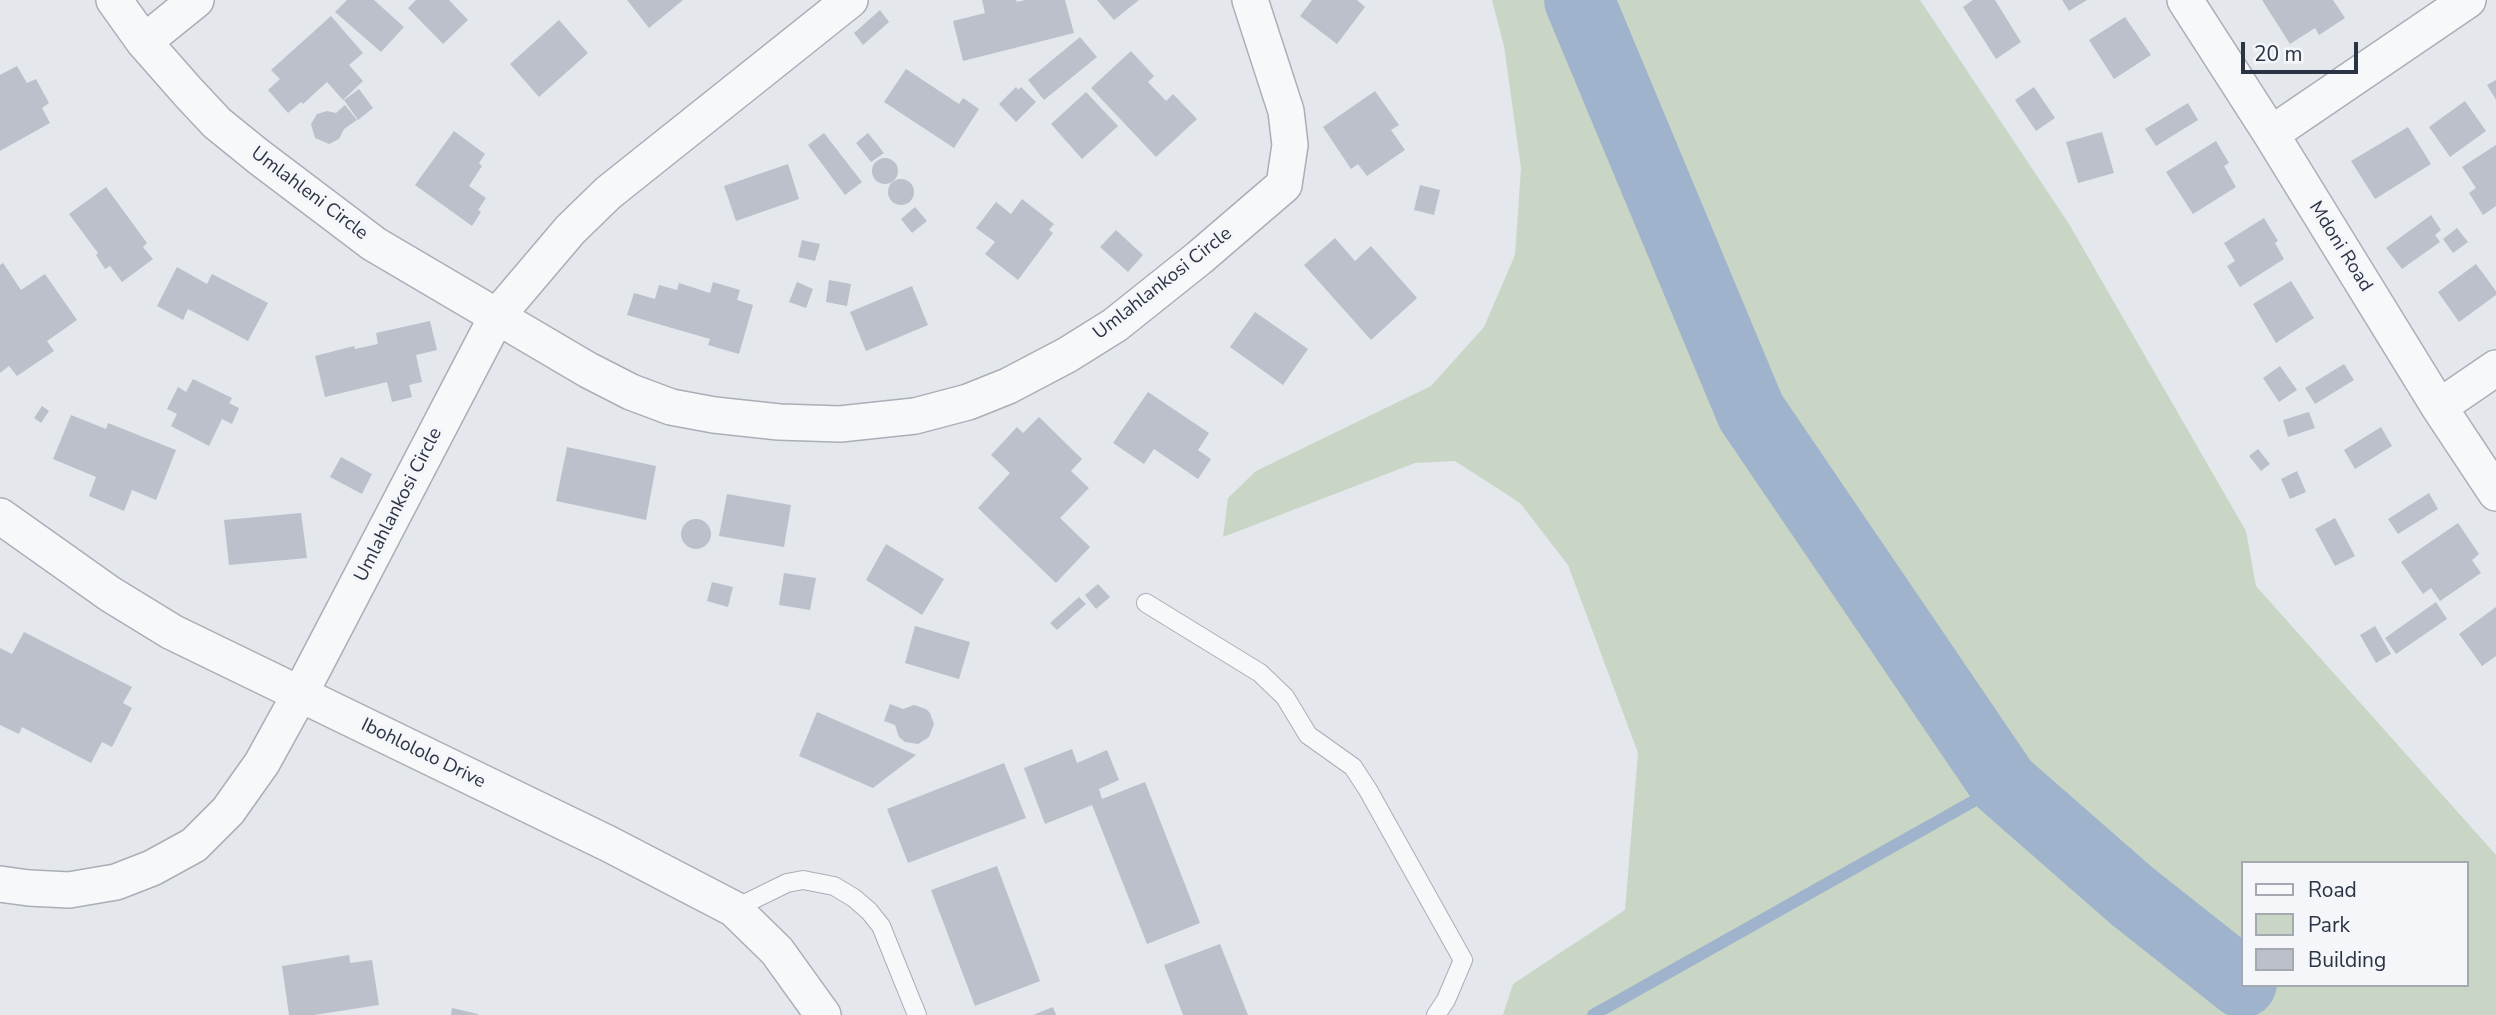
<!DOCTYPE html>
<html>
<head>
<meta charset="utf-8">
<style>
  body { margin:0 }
  #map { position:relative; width:2496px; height:1015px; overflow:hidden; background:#e4e7ec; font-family:"Nunito Sans",sans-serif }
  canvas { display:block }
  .legend { position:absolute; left:2241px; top:861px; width:228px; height:126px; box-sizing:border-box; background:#f4f6f9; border:2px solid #a4a8b1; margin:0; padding:9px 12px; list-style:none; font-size:21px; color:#2b3445 }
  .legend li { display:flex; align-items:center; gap:14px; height:35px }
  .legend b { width:35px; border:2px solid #a4a8b1 }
  .scale { position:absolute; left:2241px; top:42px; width:117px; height:32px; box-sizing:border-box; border:4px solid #2b3445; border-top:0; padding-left:9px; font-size:21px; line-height:24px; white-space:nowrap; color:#2b3445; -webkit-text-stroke:5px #f4f6f9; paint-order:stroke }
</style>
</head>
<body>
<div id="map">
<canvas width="2496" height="1015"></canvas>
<ul class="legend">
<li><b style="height:9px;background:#f7f8fa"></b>Road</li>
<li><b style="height:19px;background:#c9d6c5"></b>Park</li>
<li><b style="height:19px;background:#bbc0ca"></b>Building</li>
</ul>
<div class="scale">20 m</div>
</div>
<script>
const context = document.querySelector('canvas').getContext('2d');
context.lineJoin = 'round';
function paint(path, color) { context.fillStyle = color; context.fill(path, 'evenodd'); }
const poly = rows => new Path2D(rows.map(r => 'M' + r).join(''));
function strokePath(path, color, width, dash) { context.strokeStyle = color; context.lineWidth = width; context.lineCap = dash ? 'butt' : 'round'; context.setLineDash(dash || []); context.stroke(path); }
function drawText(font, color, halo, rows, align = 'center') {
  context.font = font + ' "Nunito Sans",sans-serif'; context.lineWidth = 7; context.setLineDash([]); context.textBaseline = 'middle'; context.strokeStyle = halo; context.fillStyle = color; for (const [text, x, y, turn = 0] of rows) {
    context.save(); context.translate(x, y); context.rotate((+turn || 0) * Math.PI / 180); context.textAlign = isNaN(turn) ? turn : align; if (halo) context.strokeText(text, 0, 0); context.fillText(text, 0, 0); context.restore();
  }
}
const green = poly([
  [1492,0,1920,0,2069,224,2246,531,2256,586,2496,855,2496,1015,1503,1015,1513,984,1625,910,1638,753,1568,565,1520,503,1455,461,1415,463,1223,537,1228,498,1256,471,1431,386,1484,327,1515,255,1521,168,1504,46],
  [2242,863,2466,863,2466,985,2242,985]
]);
const stream = poly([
  [1593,1015,2004,784]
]);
const river = poly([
  [1579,0,1751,412,2004,784,2132,896,2242,983]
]);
const building = poly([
  [347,0,374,0,404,27,381,52,335,12],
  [416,0,449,0,468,20,443,44,408,8],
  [627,0,683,0,649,28],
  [982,0,1016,0,1017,2,1025,0,1065,0,1074,33,963,61,953,21,985,13],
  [1097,0,1139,0,1114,20],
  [1312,0,1357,0,1365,7,1337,44,1300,16],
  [1973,0,1995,0,2021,42,1996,59,1963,7],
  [2062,0,2087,0,2069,11],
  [2262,0,2333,0,2345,18,2319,35,2315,28,2290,44],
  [880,10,889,22,863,45,854,33],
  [331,16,363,53,349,65,363,81,343,100,327,82,303,104,301,102,288,113,268,90,280,79,271,70],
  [2125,17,2151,55,2114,79,2089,40],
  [559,20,588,53,539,97,510,64],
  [1080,37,1097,57,1044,100,1028,80],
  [1131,51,1154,76,1148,82,1166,101,1173,94,1197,119,1156,157,1091,88],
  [17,66,27,83,36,79,49,103,42,108,50,123,0,151,0,75],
  [906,69,959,104,963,98,979,109,954,148,884,102],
  [2496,80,2496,100,2487,85],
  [1016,87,1018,90,1021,87,1036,102,1016,122,999,104],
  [2034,87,2055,118,2036,131,2015,100],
  [359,89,373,108,358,120,344,100],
  [1375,91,1399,125,1391,130,1405,150,1367,176,1358,164,1351,169,1323,127],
  [1086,92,1118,126,1082,159,1051,124],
  [2465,101,2486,131,2450,157,2429,127],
  [2188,103,2198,120,2156,146,2145,129],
  [345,105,357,120,344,129,339,139,329,144,315,138,311,124,317,114,327,111,336,113],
  [2408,127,2431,164,2375,199,2351,161],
  [454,131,485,154,479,163,482,166,469,186,486,198,478,210,481,212,472,226,415,185],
  [2102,132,2114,173,2078,183,2066,142],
  [824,133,862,182,845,195,808,145],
  [868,133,884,153,871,162,856,143],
  [2216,141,2229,163,2224,166,2236,187,2193,214,2166,172],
  [2496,145,2496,206,2483,215,2469,193,2476,188,2462,167],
  '872 171a13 13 0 1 1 26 0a13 13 0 1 1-26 0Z',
  [788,164,799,199,736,221,724,186],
  '888 192a13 13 0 1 1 26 0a13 13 0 1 1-26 0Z',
  [1420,185,1440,190,1434,215,1414,210],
  [106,187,147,243,143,247,153,259,122,282,110,266,105,269,96,255,98,253,69,214],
  [1022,199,1054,224,1049,230,1053,233,1018,280,985,254,995,242,976,228,996,202,1011,214],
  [915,207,927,221,912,233,901,219],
  [2431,215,2441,230,2435,235,2440,242,2402,269,2386,248],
  [2264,218,2278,241,2275,243,2284,259,2240,287,2227,266,2235,261,2224,243],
  [2457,228,2468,242,2453,253,2443,239],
  [1116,230,1143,255,1128,272,1100,247],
  [1335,238,1355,261,1371,246,1417,298,1371,340,1304,265],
  [802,240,820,244,815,261,798,257],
  [3,263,21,290,45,274,77,320,47,341,54,351,17,376,9,366,0,373,0,265],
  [2476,264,2496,291,2496,295,2459,322,2438,292],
  [177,267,207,284,212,274,268,303,248,341,188,309,183,320,157,306],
  [829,280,851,284,847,306,826,302],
  [2291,281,2314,318,2276,343,2253,304],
  [713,282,740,290,737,300,753,305,739,354,708,345,710,339,627,315,634,293,655,299,659,285,677,290,679,283,710,293],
  [797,282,813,289,806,308,789,302],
  [912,286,928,325,866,351,850,312],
  [1255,312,1308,349,1283,385,1230,347],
  [430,321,437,350,416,355,422,382,409,385,412,397,392,402,387,382,325,397,315,356,354,346,355,349,378,344,376,333],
  [2344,364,2354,380,2315,404,2305,388],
  [2280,366,2297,390,2279,402,2263,378],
  [193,379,232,398,229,403,239,408,232,424,222,419,209,446,171,426,177,414,167,409,178,387,186,392],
  [1148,392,1209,433,1198,450,1211,459,1198,479,1154,449,1144,464,1113,443],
  [42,406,49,411,41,423,34,418],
  [2309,412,2315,428,2288,437,2283,420],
  [71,415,106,429,108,423,176,450,156,500,132,490,124,511,89,496,96,477,53,459],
  [1039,417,1082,459,1071,471,1089,488,1060,518,1090,547,1056,583,978,508,1010,473,991,455,1017,427,1023,433],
  [2381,427,2392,446,2355,469,2344,450],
  [567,447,656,466,646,520,556,501],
  [2258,449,2270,464,2261,471,2249,456],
  [341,457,372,474,362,494,330,477],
  [2297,471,2306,492,2290,499,2281,479],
  [2429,493,2438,509,2398,534,2388,519],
  [727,494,791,505,784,547,719,536],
  [301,513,307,558,229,565,224,520],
  [2335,518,2355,556,2335,566,2315,529],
  '681 534a15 15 0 1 1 30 0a15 15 0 1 1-30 0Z',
  [2458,523,2479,554,2472,560,2481,573,2440,601,2431,588,2423,594,2401,562],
  [886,544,944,579,922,615,866,580],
  [784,573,816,578,810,610,779,605],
  [712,582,733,587,728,607,707,601],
  [1098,584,1110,597,1096,609,1085,595],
  [1079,597,1086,604,1057,630,1050,623],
  [2436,602,2447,619,2396,654,2385,638],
  [2496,607,2496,656,2482,666,2459,634],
  [915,626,970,642,959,679,905,663],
  [2375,626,2391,654,2376,663,2360,635],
  [24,632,132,687,123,703,132,708,112,747,102,742,91,763,22,727,19,734,0,725,0,648,12,654],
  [890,704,903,709,914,705,926,709,930,713,934,724,929,737,918,744,905,742,899,737,895,725,884,721],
  [817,712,916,755,873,788,799,756],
  [1072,749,1077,763,1107,750,1119,780,1099,789,1102,799,1145,782,1200,923,1147,944,1092,805,1045,824,1024,768],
  [1004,763,1026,818,908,863,887,809],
  [997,866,1040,981,975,1006,931,890],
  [1220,944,1248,1015,1183,1015,1164,965],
  [349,955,350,963,372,960,379,1005,314,1015,289,1015,282,966],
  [1053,1007,1056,1015,1033,1015],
  [452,1008,478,1014,478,1015,451,1015]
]);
const lane = poly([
  [1146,603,1260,673,1285,697,1308,735,1353,767,1368,790,1463,960,1446,1000,1436,1015],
  [734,909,787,883,803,880,834,886,854,898,869,911,881,926,917,1015]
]);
const street = poly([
  [114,0,144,42,188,92,217,123,259,157,374,244,588,370,631,392,671,407,714,415,779,422,840,424,915,416,968,402,1008,386,1067,355,1115,325,1199,258,1284,185,1290,145,1286,111,1250,0],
  [2185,0,2271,134,2439,407,2496,493],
  [144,42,196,0],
  [2271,134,2468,0],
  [2439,407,2496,368],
  [0,516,110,594,172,632,609,844,734,909,777,951,823,1015],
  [0,884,29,888,69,890,116,882,152,868,194,845,228,811,262,763,300,694,497,316,570,230,608,193,850,0]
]);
const streetNames = [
  ["Umlahleni Circle",309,194,37],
  ["Mdoni Road",2340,247,58],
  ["Umlahlankosi Circle",1163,284,-38],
  ["Umlahlankosi Circle",399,505,-63],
  ["Ibohlololo Drive",423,754,26]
];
paint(green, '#c9d6c5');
strokePath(stream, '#9fb4cc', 12);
strokePath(river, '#9fb4cc', 70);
paint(building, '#bbc0ca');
strokePath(lane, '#a9aeb7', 20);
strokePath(street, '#a9aeb7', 38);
strokePath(lane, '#f7f8fa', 18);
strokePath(street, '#f7f8fa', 35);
drawText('19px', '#2b3445', '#f4f6f9', streetNames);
</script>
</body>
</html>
